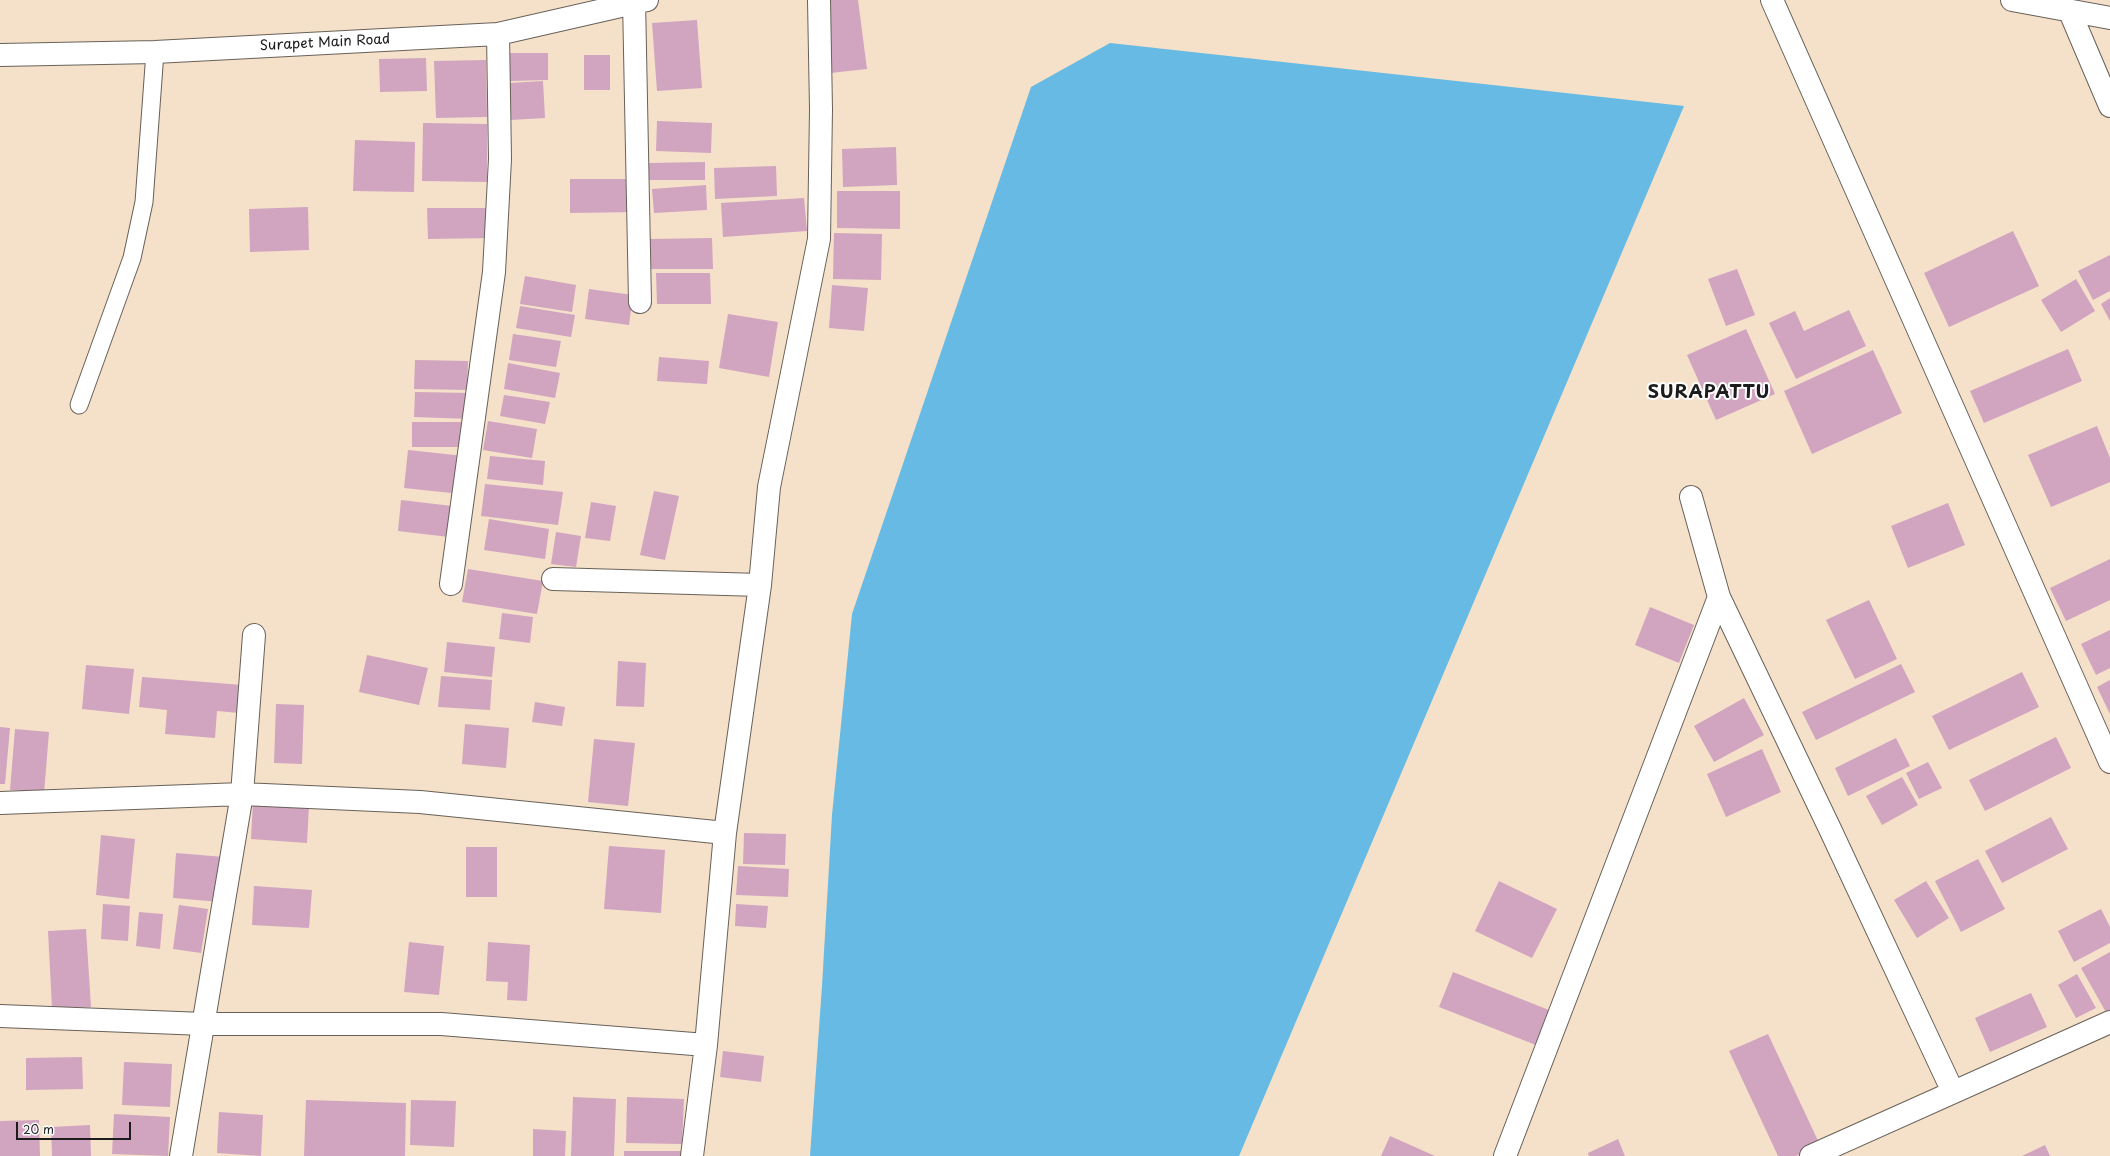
<!DOCTYPE html>
<html>
<head>
<meta charset="utf-8">
<style>
  body { margin:0 }
  #map { position:relative; width:2110px; height:1156px; overflow:hidden; background:#f5e1c9; font-family:"Playpen Sans",sans-serif }
  canvas { display:block }
  .scale { position:absolute; left:16px; top:1122px; width:115px; height:18px; box-sizing:border-box; border:2px solid #1c1c1c; border-top:0; padding-left:5px; font-size:12px; line-height:14px; white-space:nowrap; color:#1c1c1c; -webkit-text-stroke:3px #fff; paint-order:stroke }
</style>
</head>
<body>
<div id="map">
<canvas width="2110" height="1156"></canvas>
<div class="scale">20 m</div>
</div>
<script>
const context = document.querySelector('canvas').getContext('2d');
context.lineJoin = 'round';
function paint(path, color) { context.fillStyle = color; context.fill(path, 'evenodd'); }
const poly = rows => new Path2D(rows.map(r => 'M' + r).join(''));
function strokePath(path, color, width, dash) { context.strokeStyle = color; context.lineWidth = width; context.lineCap = dash ? 'butt' : 'round'; context.setLineDash(dash || []); context.stroke(path); }
function drawText(font, color, halo, rows, align = 'center') {
  context.font = font + ' "Playpen Sans",sans-serif'; context.lineWidth = 4; context.setLineDash([]); context.textBaseline = 'middle'; context.strokeStyle = halo; context.fillStyle = color; for (const [text, x, y, turn = 0] of rows) {
    context.save(); context.translate(x, y); context.rotate((+turn || 0) * Math.PI / 180); context.textAlign = isNaN(turn) ? turn : align; if (halo) context.strokeText(text, 0, 0); context.fillText(text, 0, 0); context.restore();
  }
}
const water = poly([
  [1110,43,1684,106,1239,1156,810,1156,822,986,832,815,852,614,1031,87]
]);
const building = poly([
  [822,0,858,0,867,69,831,73],
  [697,20,702,88,657,91,652,23],
  [510,53,548,53,548,80,510,81],
  [584,55,610,55,610,90,584,90],
  [426,58,427,91,380,92,379,59],
  [486,60,487,117,436,118,434,61],
  [543,81,545,118,511,120,509,83],
  [657,121,712,123,711,153,656,151],
  [423,123,487,124,487,182,422,181],
  [355,140,415,142,414,192,353,191],
  [896,147,897,185,843,187,842,149],
  [705,162,705,180,649,180,649,163],
  [776,166,777,196,715,199,714,168],
  [570,179,636,179,637,212,570,213],
  [706,185,707,210,654,213,652,189],
  [837,191,900,191,900,229,837,228],
  [804,198,807,231,723,237,721,203],
  [308,207,309,250,250,252,249,209],
  [427,208,493,208,493,238,428,239],
  [2013,231,2039,286,1949,327,1924,273],
  [834,233,882,234,881,280,833,279],
  [712,238,713,269,649,269,649,239],
  [2110,255,2110,291,2093,300,2078,271],
  [1737,269,1755,315,1726,326,1708,279],
  [656,273,710,273,711,304,657,304],
  [525,276,576,285,572,312,520,304],
  [2076,279,2095,311,2061,332,2041,300],
  [832,285,868,288,864,331,829,328],
  [589,289,633,295,629,325,585,319],
  [2110,298,2110,321,2101,304],
  [520,306,575,315,571,337,516,328],
  [1849,310,1866,346,1796,379,1769,323,1795,311,1804,331],
  [728,314,778,322,769,377,719,368],
  [1746,329,1775,394,1716,420,1687,355],
  [513,334,561,341,556,367,509,360],
  [2068,349,2082,381,1984,423,1970,391],
  [1873,350,1902,413,1812,454,1784,391],
  [659,357,709,361,707,384,657,381],
  [415,360,468,361,467,390,414,389],
  [508,363,560,373,555,398,504,389],
  [415,392,471,393,471,419,414,417],
  [504,395,550,402,545,424,500,416],
  [488,421,537,429,532,458,483,450],
  [412,422,468,422,467,447,412,447],
  [2097,426,2110,458,2110,482,2051,507,2028,455],
  [408,450,464,456,461,494,404,488],
  [490,456,545,461,543,485,487,479],
  [485,484,563,492,558,525,481,516],
  [654,491,679,496,665,560,640,555],
  [401,500,452,506,449,537,398,531],
  [591,502,616,506,610,541,585,538],
  [1948,503,1965,545,1908,568,1891,526],
  [489,519,549,529,545,559,484,550],
  [556,532,581,536,576,567,551,564],
  [2110,559,2110,600,2066,621,2050,588],
  [468,569,543,581,537,614,462,602],
  [1869,600,1897,659,1855,679,1826,620],
  [1650,607,1694,625,1679,663,1635,645],
  [502,613,533,617,530,643,499,639],
  [2110,630,2110,668,2096,675,2081,644],
  [447,642,495,647,492,677,444,672],
  [367,655,428,668,419,705,359,692],
  [618,661,646,663,644,707,616,706],
  [1901,664,1915,692,1816,740,1802,712],
  [86,665,134,669,129,714,82,709],
  [2022,672,2039,707,1949,750,1932,716],
  [441,676,492,680,490,710,438,707],
  [142,677,242,685,239,713,217,711,215,738,165,734,167,710,139,707],
  [2110,680,2110,714,2097,687],
  [1744,698,1764,735,1714,762,1694,726],
  [535,702,565,707,562,726,532,722],
  [276,704,304,705,302,764,274,763],
  [465,724,509,728,506,768,462,764],
  [0,727,10,728,5,784,0,784],
  [15,729,49,732,44,793,10,790],
  [2056,737,2071,768,1985,811,1969,780],
  [1896,738,1910,766,1848,796,1835,768],
  [594,739,635,743,628,806,588,802],
  [1762,749,1781,792,1726,817,1707,774],
  [1928,762,1942,788,1919,799,1906,773],
  [1902,777,1918,805,1882,825,1866,796],
  [253,802,309,806,307,843,251,839],
  [2051,817,2068,849,2002,883,1985,851],
  [744,833,786,834,785,865,743,864],
  [101,835,135,839,129,899,96,895],
  [609,846,665,850,661,913,604,909],
  [466,847,497,847,497,897,466,897],
  [176,853,224,857,221,902,173,898],
  [1978,859,2005,909,1961,932,1935,881],
  [738,866,789,869,788,897,736,895],
  [1499,881,1557,909,1532,958,1475,931],
  [1926,881,1949,918,1917,938,1894,900],
  [254,886,312,890,309,928,252,925],
  [103,904,130,906,128,941,101,939],
  [736,904,768,906,766,928,735,926],
  [179,905,208,909,201,953,173,949],
  [2101,909,2110,927,2110,943,2074,962,2058,931],
  [139,912,163,914,160,949,136,946],
  [86,929,91,1007,52,1008,48,931],
  [409,942,444,946,439,995,404,992],
  [488,942,530,945,527,1001,507,1000,508,982,486,981],
  [2110,952,2110,1012,2107,1014,2081,968],
  [1453,972,1554,1012,1541,1047,1439,1007],
  [2077,974,2096,1008,2076,1018,2058,985],
  [2031,993,2047,1027,1990,1052,1975,1018],
  [1768,1034,1820,1145,1796,1156,1778,1156,1729,1051],
  [723,1051,764,1056,761,1082,720,1077],
  [82,1057,83,1089,26,1090,26,1058],
  [124,1062,172,1064,170,1107,122,1105],
  [573,1097,616,1099,614,1156,571,1156],
  [627,1097,684,1099,682,1144,626,1143],
  [306,1100,406,1103,405,1156,304,1156],
  [411,1100,456,1101,454,1147,410,1145],
  [219,1112,263,1115,261,1156,217,1153],
  [114,1114,170,1117,168,1156,112,1154],
  [39,1120,40,1156,0,1156,0,1121],
  [90,1125,91,1156,52,1156,51,1127],
  [533,1129,566,1131,565,1156,533,1156],
  [1390,1136,1435,1156,1381,1156],
  [1618,1139,1625,1156,1589,1156,1588,1153],
  [2045,1145,2050,1156,2022,1156],
  [624,1151,684,1151,683,1156,624,1156]
]);
const service = poly([
  [79,405,132,258,144,202,155,52]
]);
const minor = poly([
  [634,0,640,302],
  [1772,0,2110,762],
  [2012,0,2110,18],
  [2070,12,2110,106],
  [0,55,155,52,498,34,647,0],
  [1691,497,1719,597,1830,829,1953,1092],
  [553,579,760,585],
  [451,584,494,272,500,159,498,34],
  [0,803,242,794,420,802,725,833],
  [0,1016,204,1024,441,1024,706,1045],
  [181,1156,242,794,254,635],
  [692,1156,706,1045,725,833,760,585,769,487,819,239,821,109,819,0],
  [1505,1156,1719,597],
  [1811,1156,2110,1022]
]);
const streetNames = [
  ["Surapet Main Road",325,43,-3]
];
const districtNames = [
  ["SURAPATTU",1709,393]
];
paint(water, '#67bae3');
paint(building, '#d1a4c0');
strokePath(service, '#686159', 19);
strokePath(minor, '#686159', 24);
strokePath(service, '#fff', 17);
strokePath(minor, '#fff', 22);
drawText('14px', '#1c1c1c', '#fff', streetNames);
context.letterSpacing = '1px';
drawText('bold 18px', '#1c1c1c', '#fff', districtNames);
context.letterSpacing = '0px';
</script>
</body>
</html>
